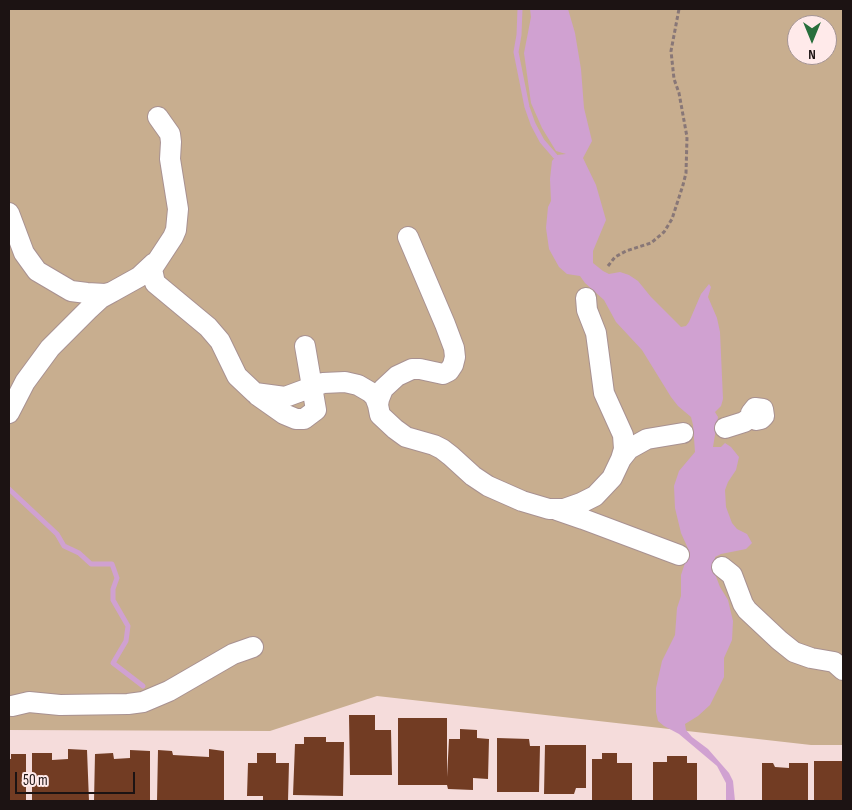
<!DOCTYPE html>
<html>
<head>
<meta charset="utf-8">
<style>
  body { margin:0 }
  #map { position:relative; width:852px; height:810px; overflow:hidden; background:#f5dcdb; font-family:"Sofia Sans Condensed",sans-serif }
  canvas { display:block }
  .frame { position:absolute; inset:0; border:10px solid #1c1313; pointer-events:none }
  .north { position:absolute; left:787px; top:15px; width:50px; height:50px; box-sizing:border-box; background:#ffeaea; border:1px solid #a49494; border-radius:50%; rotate:180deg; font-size:14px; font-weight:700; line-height:20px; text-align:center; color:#1c1313 }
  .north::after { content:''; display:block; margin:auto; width:18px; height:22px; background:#286f3c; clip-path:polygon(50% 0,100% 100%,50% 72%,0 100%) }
  .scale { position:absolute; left:15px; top:772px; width:120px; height:22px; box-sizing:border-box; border:2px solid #1c1313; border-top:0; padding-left:6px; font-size:15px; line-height:18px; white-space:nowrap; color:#1c1313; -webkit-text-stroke:4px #ffeaea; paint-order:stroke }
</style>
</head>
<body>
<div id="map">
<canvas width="852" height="810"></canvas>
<div class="frame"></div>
<div class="north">N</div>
<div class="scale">50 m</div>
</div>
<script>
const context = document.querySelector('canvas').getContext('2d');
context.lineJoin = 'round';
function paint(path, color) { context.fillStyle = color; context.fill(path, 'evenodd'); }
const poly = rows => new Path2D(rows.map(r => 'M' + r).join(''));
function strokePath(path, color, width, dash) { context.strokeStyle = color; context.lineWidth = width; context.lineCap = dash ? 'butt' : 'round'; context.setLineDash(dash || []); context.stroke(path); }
const green = poly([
  [9,9,843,9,843,745,811,745,377,696,270,731,9,730],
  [797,25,827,25,827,55,797,55]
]);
const water = poly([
  [530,9,568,9,575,33,581,69,584,108,592,141,583,158,596,185,606,220,593,251,593,263,603,271,609,274,620,272,629,275,638,281,651,297,681,327,686,326,689,322,701,294,709,284,711,287,708,297,717,318,720,332,723,399,721,406,715,412,718,417,713,447,721,447,725,443,731,447,739,457,736,470,728,482,725,490,726,507,732,523,737,529,747,534,752,543,746,549,721,554,715,557,715,574,720,587,728,600,733,621,732,640,724,658,724,677,710,705,698,716,685,724,686,730,692,737,708,749,729,773,733,781,735,801,726,801,726,783,717,766,679,734,664,726,658,721,656,712,656,688,662,661,675,635,677,608,681,596,681,575,685,563,690,553,681,533,675,508,674,486,679,471,695,452,693,425,691,417,678,406,671,397,642,350,616,322,604,300,585,283,580,276,567,274,559,267,549,249,546,228,548,207,551,201,550,179,552,161,557,155,566,154,556,151,542,128,531,103,524,53,531,17]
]);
const stream = poly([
  [520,9,519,35,516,52,527,107,533,124,542,141,555,156],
  [9,489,57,534,64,546,79,553,91,564,112,564,117,578,113,589,113,600,128,626,126,641,113,663,143,686]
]);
const building = poly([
  [349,715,375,715,375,730,391,730,392,775,350,775],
  [398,718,447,718,447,777,449,739,460,739,460,729,477,730,477,738,489,739,488,779,473,778,473,790,448,789,447,785,398,785],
  [304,737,326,737,326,742,344,742,343,796,293,795,295,744,304,744],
  [497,738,529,739,530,746,540,746,539,792,497,792],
  [545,745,586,745,586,788,576,788,574,794,544,794],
  [68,749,87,750,89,801,32,801,32,753,52,753,52,760,68,759],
  [209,749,224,751,224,801,157,801,158,750,172,751,173,755,209,757],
  [130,750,150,751,150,801,94,801,95,754,113,753,114,759,130,758],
  [257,753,276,753,276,763,289,763,288,801,263,801,263,796,247,796,248,763,257,763],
  [602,753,617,753,617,763,632,763,632,801,592,801,592,759,602,759],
  [11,754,26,754,26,801,9,801,9,759,11,759],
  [667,756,687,756,687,763,697,763,697,801,653,801,653,762,667,762],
  [814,761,843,761,843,801,814,801],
  [762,763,773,763,775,767,789,768,789,763,808,763,808,801,762,801]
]);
const path = poly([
  [608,266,615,257,626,251,651,243,664,232,672,219,683,185,686,173,687,137,679,93,674,79,671,51,679,9]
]);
const minor = poly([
  [158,117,170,134,171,142,170,159,178,209,176,230,173,237,152,269,155,283,208,327,220,341,237,376,255,393,285,397,323,383,345,382,358,385,370,392,375,397,378,405],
  [9,213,24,253,37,271,71,291,87,293,105,294,112,292,139,277,154,263],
  [408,237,445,324,454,348,455,357,453,365,449,371,443,374,420,369,412,369,397,376,383,389,379,399,378,405,380,415,395,429,406,437,434,445,442,449,451,456,473,476,488,486,522,501,549,509,564,509,581,503,595,496,612,478,621,459,624,449,623,435,604,393,596,333,587,310,586,298],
  [257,395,284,414,296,419,304,419,316,410,305,346],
  [9,413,25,382,50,348,88,310,101,298,112,292],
  [725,428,744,422,751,417,751,413,755,408,763,409,764,416,761,419,756,420,751,417],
  [621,459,629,449,647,439,683,433],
  [557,510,583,519,679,555],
  [722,567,732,575,743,604,747,610,779,640,794,652,811,658,834,662,843,670],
  [12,706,29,702,60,705,128,704,143,702,169,691,233,654,253,647]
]);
paint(green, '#c8ae8f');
paint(water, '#d0a1d1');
strokePath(stream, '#d0a1d1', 5);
paint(building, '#723c23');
strokePath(minor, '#a89191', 22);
strokePath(path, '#877', 3, [4, 2.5]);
strokePath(minor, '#fff', 20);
</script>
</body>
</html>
